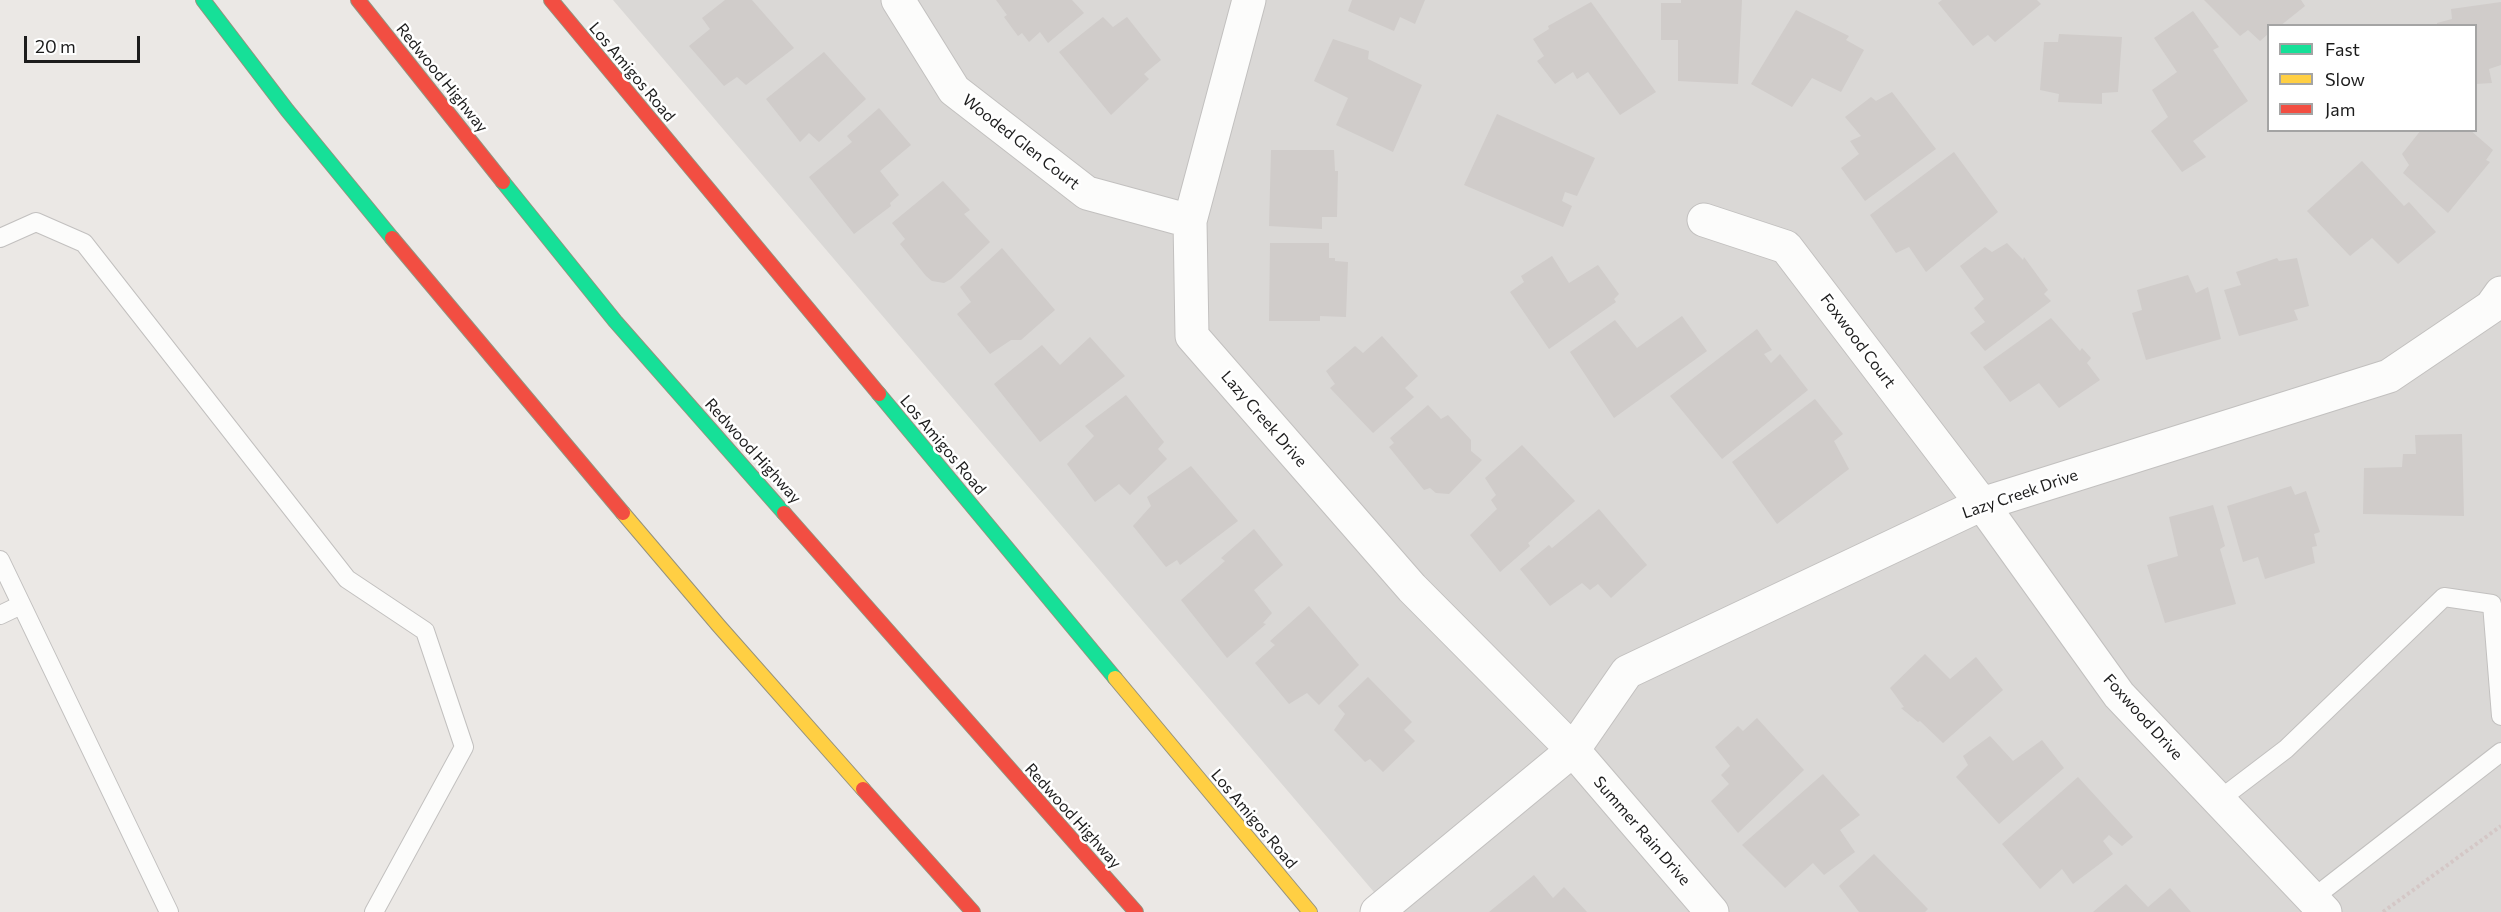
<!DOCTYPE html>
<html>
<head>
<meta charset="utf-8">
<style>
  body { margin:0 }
  #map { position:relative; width:2501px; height:912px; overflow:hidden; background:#ebe8e5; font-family:Commissioner,sans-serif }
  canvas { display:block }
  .legend { position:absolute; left:2267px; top:24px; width:210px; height:108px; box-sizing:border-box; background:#fff; border:2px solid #a4a4a4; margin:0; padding:8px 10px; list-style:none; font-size:18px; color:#1c1c1c }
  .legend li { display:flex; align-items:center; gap:12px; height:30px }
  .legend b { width:30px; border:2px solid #a4a4a4 }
  .scale { position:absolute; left:24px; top:36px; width:116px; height:27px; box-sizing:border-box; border:3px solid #1c1c1c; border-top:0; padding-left:8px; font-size:18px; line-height:21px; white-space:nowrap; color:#1c1c1c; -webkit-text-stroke:4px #fff; paint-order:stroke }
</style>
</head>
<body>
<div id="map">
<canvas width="2501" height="912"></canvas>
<ul class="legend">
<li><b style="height:8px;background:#16e098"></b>Fast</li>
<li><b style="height:8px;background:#ffcf43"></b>Slow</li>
<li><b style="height:8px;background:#f24e42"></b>Jam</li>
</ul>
<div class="scale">20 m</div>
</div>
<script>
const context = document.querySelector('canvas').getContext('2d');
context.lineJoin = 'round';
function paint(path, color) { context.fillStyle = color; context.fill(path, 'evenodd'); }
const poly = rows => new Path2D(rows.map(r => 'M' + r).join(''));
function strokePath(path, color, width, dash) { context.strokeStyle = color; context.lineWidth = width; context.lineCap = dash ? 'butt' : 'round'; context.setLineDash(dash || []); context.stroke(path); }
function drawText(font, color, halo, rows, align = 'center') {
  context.font = font + ' Commissioner,sans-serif'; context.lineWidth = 5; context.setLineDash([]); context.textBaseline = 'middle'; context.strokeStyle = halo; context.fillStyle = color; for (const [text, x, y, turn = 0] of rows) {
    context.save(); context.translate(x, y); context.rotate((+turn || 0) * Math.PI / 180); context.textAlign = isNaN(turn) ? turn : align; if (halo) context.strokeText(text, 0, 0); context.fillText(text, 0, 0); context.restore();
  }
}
const residential = poly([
  [613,0,2501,0,2501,912,1391,912],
  [2268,26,2476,26,2476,130,2268,130]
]);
const building = poly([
  [725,0,752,0,794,48,746,85,737,77,724,86,689,46,710,29,702,18],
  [996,0,1072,0,1084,13,1048,43,1040,32,1029,42,1022,33,1018,36,1004,17,1007,15],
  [1352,0,1425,0,1415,24,1400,17,1394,31,1348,11],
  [1681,0,1742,0,1738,84,1678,81,1678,40,1661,40,1661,3,1681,3],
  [1942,0,2037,0,2041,4,1995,42,1988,35,1973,46,1938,3],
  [2204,0,2301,0,2305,6,2280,26,2268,26,2268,34,2260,41,2248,30,2240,36],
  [1591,2,1656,92,1620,115,1588,72,1577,79,1573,72,1555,84,1537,61,1544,56,1533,39,1549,29,1548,26],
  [2501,2,2501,65,2489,69,2492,83,2476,84,2476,26,2437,26,2437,23,2452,19,2451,9],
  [1796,10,1849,36,1846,40,1864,50,1841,92,1812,78,1792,107,1751,84],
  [2193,11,2219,47,2213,50,2248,101,2193,141,2206,157,2182,172,2151,131,2168,117,2152,90,2177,72,2154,38],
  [1103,17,1113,27,1127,17,1161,60,1144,74,1149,79,1111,115,1059,52],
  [2059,34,2122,37,2118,92,2102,93,2102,104,2058,102,2059,94,2040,90,2044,42,2058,42],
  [1333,39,1369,51,1368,59,1422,85,1393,152,1336,125,1348,98,1314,81],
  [824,52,866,99,819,142,809,133,800,142,766,99],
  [1892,92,1936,149,1865,201,1841,168,1859,154,1850,141,1861,136,1845,117,1871,97,1876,101],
  [879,108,911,145,880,171,899,195,890,203,891,206,854,234,809,177,852,142,847,136],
  [1497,114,1595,158,1577,196,1565,192,1562,201,1572,206,1563,227,1464,185],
  [2421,130,2470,130,2493,150,2486,160,2490,162,2448,213,2403,173,2409,165,2402,154],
  [1271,150,1334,150,1335,171,1338,171,1337,217,1322,217,1322,229,1269,226],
  [1954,152,1998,212,1926,272,1909,247,1896,253,1870,215],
  [2362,161,2404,206,2409,202,2436,232,2398,264,2372,238,2350,256,2307,211],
  [943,181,970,210,964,214,990,242,951,279,944,283,932,281,926,276,900,244,905,239,892,223],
  [1270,243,1329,243,1329,258,1335,258,1335,261,1348,262,1346,317,1320,316,1320,321,1269,321],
  [2007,243,2023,260,2024,257,2048,290,2044,294,2051,301,1985,351,1970,333,1985,322,1974,308,1984,299,1960,266,1985,247,1992,252],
  [1002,248,1055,310,1021,340,1011,340,990,354,957,314,971,302,960,287],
  [1552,256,1569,283,1598,265,1619,294,1614,299,1616,302,1549,349,1510,292,1524,282,1521,276],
  [2277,258,2279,261,2297,258,2309,306,2294,310,2298,320,2239,336,2224,290,2241,285,2236,272],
  [2188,275,2196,293,2208,287,2221,339,2146,360,2132,313,2142,310,2137,290],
  [1682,316,1707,351,1614,418,1570,352,1615,320,1637,348],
  [2051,318,2080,351,2082,348,2091,358,2087,363,2100,380,2059,408,2039,383,2010,402,1983,367],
  [1757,329,1772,350,1764,354,1771,363,1780,354,1808,390,1722,459,1670,396],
  [1382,336,1418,376,1405,388,1414,397,1373,433,1330,388,1335,384,1326,371,1355,346,1363,353],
  [1090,337,1125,376,1040,442,994,384,1042,345,1060,365],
  [1126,395,1164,442,1158,449,1167,459,1130,495,1119,484,1095,502,1067,464,1094,436,1085,426],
  [1815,399,1843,434,1834,441,1849,469,1777,524,1732,462],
  [1428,405,1441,419,1448,415,1471,440,1471,451,1482,460,1449,494,1436,493,1430,488,1424,490,1389,447,1394,443,1390,438],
  [2462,434,2464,516,2363,514,2364,468,2402,467,2403,454,2416,454,2415,435],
  [1522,445,1575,501,1528,543,1530,546,1500,572,1470,535,1497,509,1491,500,1496,495,1485,478],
  [1191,466,1238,521,1180,565,1177,560,1166,567,1133,526,1151,506,1147,497],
  [2291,486,2295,495,2306,491,2320,532,2314,534,2317,546,2312,547,2315,563,2265,579,2258,557,2243,562,2227,506],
  [2213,505,2225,546,2220,549,2236,604,2165,623,2147,565,2178,556,2169,517],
  [1599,509,1647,565,1611,598,1598,584,1590,590,1582,583,1550,606,1520,569,1549,545,1552,548],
  [1254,529,1283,565,1254,590,1272,613,1263,623,1266,624,1227,658,1181,600,1225,561,1221,558],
  [1309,606,1359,665,1319,705,1307,693,1289,704,1255,663,1275,645,1270,641],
  [1925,654,1950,679,1976,657,2003,690,1943,743,1920,721,1918,722,1901,708,1904,707,1890,688],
  [1368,677,1412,722,1404,730,1415,741,1383,772,1370,759,1365,762,1334,730,1345,714,1338,706],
  [1757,718,1804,770,1738,833,1711,801,1729,784,1721,775,1730,766,1715,747,1738,726,1743,731],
  [1990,736,2013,761,2042,740,2064,768,1999,824,1956,777,1968,765,1963,756],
  [1823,774,1860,815,1840,830,1855,852,1824,875,1813,863,1785,888,1742,845],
  [2078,777,2133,837,2122,846,2109,835,2103,841,2113,854,2073,884,2062,869,2040,889,2002,844],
  [1874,854,1928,909,1925,912,1859,912,1839,886],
  [1534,875,1553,898,1564,887,1587,912,1489,912],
  [2126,884,2148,907,2170,888,2191,912,2093,912]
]);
const path = poly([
  [2383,912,2501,826]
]);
const lane = poly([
  [0,238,36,222,84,243,347,579,425,631,464,747,374,912],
  [0,560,169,912],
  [0,615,21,605],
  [2219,800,2286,749,2444,597,2492,604,2501,716],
  [2312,899,2501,752]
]);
const street = poly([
  [898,0,954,90,1087,193,1190,221],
  [1249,0,1190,221,1192,336,1412,588,1573,750,1627,672,1982,504,2389,376,2491,307,2501,293],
  [1704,220,1786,247,1982,504,2119,695,2325,912],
  [1377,912,1573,750,1712,912]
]);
const fast = poly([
  [203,0,287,110,392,238],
  [503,182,615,321,784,513],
  [879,394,1115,678]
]);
const slow = poly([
  [623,513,719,626,863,789],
  [1115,678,1310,912]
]);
const jam = poly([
  [358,0,503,182],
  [551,0,879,394],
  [392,238,623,513],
  [784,513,1136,912],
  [863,789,973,912]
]);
const streetNames = [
  ["Los Amigos Road",632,72,50],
  ["Redwood Highway",442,78,51],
  ["Wooded Glen Court",1021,142,38],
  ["Foxwood Court",1858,341,53],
  ["Lazy Creek Drive",1264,419,49],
  ["Los Amigos Road",943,445,50],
  ["Redwood Highway",753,451,48],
  ["Lazy Creek Drive",2020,494,-19],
  ["Foxwood Drive",2143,717,48],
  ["Redwood Highway",1073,816,48],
  ["Los Amigos Road",1254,819,50],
  ["Summer Rain Drive",1642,831,49]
];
paint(residential, '#dad8d6');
paint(building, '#d0ccca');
strokePath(lane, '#c2c0bf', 20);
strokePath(street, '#c2c0bf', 35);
strokePath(fast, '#94927e', 16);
strokePath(slow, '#94927e', 16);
strokePath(jam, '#94927e', 16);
strokePath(path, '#d4c7c6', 4, [3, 3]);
strokePath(lane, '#fcfcfb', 18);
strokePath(street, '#fcfcfb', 33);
strokePath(fast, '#16e098', 14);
strokePath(slow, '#ffcf43', 14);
strokePath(jam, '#f24e42', 14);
drawText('16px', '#1c1c1c', '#fff', streetNames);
</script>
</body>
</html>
